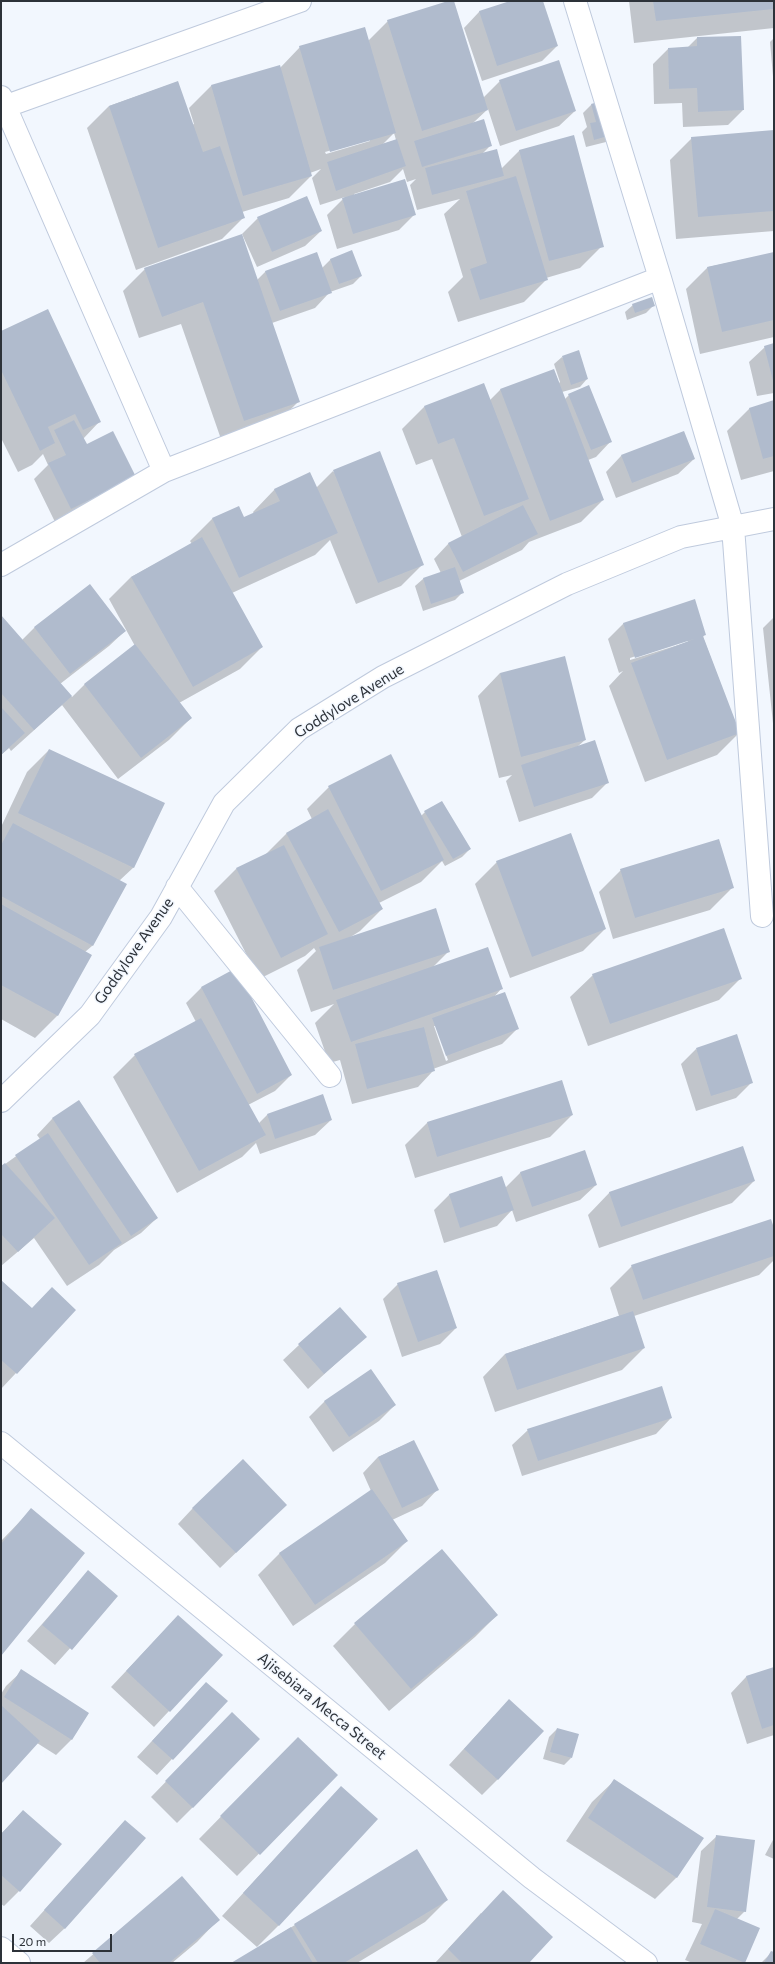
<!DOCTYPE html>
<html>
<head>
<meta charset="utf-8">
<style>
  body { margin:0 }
  #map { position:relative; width:775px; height:1964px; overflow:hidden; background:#f2f7fe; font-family:Commissioner,sans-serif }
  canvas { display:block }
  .frame { position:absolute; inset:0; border:2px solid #2d3239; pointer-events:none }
  .scale { position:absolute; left:12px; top:1934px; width:100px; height:18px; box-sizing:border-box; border:2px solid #2d3239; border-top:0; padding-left:5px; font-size:12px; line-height:14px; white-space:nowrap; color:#2d3239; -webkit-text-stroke:3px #f2f7fe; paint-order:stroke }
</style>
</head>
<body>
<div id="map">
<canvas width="775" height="1964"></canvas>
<div class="frame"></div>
<div class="scale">20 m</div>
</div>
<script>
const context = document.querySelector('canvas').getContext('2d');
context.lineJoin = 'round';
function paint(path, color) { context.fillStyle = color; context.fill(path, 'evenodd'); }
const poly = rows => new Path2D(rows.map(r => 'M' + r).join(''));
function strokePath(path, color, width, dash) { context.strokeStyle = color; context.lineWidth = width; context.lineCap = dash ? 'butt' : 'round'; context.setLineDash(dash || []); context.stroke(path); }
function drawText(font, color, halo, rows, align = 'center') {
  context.font = font + ' Commissioner,sans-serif'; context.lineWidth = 3; context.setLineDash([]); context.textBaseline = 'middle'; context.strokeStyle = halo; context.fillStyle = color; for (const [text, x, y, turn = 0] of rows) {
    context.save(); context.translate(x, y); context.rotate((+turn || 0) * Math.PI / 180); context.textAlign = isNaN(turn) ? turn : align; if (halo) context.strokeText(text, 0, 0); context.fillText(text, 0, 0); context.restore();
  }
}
const shadow = poly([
  [453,1,483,98,500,81,575,111,559,126,500,146,488,109,473,123,491,145,482,154,501,169,520,150,602,246,580,268,546,278,546,280,524,302,458,322,448,292,463,277,444,214,460,199,417,210,410,185,416,179,407,182,403,169,390,182,354,194,354,196,415,214,399,230,337,249,327,215,345,197,320,205,312,178,321,169,310,173,311,176,289,198,242,212,244,217,222,239,136,270,87,128,109,106,177,82,192,125,194,124,189,108,211,86,279,66,280,68,300,47,368,41,388,21],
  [394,133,396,140,383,144],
  [370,139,370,141,326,154,325,152],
  [513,1,542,1,557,46,542,61,482,81,464,28,479,12],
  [629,1,774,1,774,28,634,43],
  [697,38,743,110,728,125,683,127,682,103,654,104,653,64,668,49,687,48],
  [774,38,774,88,770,42],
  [605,101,614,134,606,142,586,147,582,132,587,127,583,113,591,105],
  [774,131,774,231,676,239,670,160,692,138],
  [258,218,321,231,305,246,257,267,242,234],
  [774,253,774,337,700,354,686,289,708,267],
  [331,259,361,276,353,284,330,292,315,308,272,323,299,401,277,423,222,442,181,324,139,338,123,291,145,269,257,280,266,271,322,268],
  [633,305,654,305,646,313,627,320,625,312],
  [1,332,100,421,83,439,86,446,134,477,56,524,34,479,48,465,43,454,32,465,18,472,1,438],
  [774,345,774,393,757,396,749,362,765,347],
  [562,357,587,379,580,387,562,392,565,399,569,395,611,441,596,457,588,460,603,500,581,522,529,542,522,550,459,581,462,593,455,600,423,611,415,586,423,579,441,573,434,559,449,543,462,537,432,459,416,465,402,429,424,407,490,400,500,390,554,370,559,383,560,382,554,364],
  [774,401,774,471,741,480,727,431,749,409],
  [683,432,694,459,678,474,616,498,606,472,621,456],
  [333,471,423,564,401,586,356,604,330,540,315,555,232,593,262,647,240,669,179,703,191,718,169,740,118,779,62,705,11,751,9,748,1,755,1,616,22,640,35,627,125,631,109,646,60,684,72,697,85,684,135,646,109,599,131,577,192,544,190,541,212,519,239,507,243,518,254,514,253,512,275,489,316,488],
  [774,617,774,733,763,628],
  [624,623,705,634,703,637,739,733,717,755,645,782,609,686,623,671,619,673,608,639],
  [688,639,688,642,630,660,630,658],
  [500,673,585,740,577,747,608,782,592,798,519,822,506,781,512,775,499,778,478,696],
  [49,750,134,867,119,881,92,946,85,952,91,955,57,1016,35,1038,1,1019,1,827,27,772],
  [329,787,421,816,425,812,470,849,462,857,445,866,442,861,421,882,379,903,382,909,360,931,349,938,449,951,433,967,502,988,493,998,517,1029,502,1044,433,1069,433,1071,418,1087,352,1104,340,1060,329,1063,315,1023,334,1004,311,1012,297,970,316,951,314,948,305,956,259,979,214,891,236,869,265,855,286,834,312,819,307,809],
  [434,1026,436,1026,448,1060,446,1061],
  [497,862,605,929,583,951,510,978,475,884],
  [621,870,732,888,710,910,613,939,599,892],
  [236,970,291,1075,275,1091,248,1105,258,1124,267,1115,331,1120,315,1135,260,1154,256,1143,242,1157,177,1193,113,1077,135,1055,196,1022,186,1003,201,988],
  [593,975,741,978,719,1000,588,1046,570,997],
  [696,1049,752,1082,736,1098,696,1111,681,1064],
  [561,1081,572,1115,550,1137,415,1178,405,1145,427,1123],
  [79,1102,157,1218,141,1233,114,1250,99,1265,67,1286,34,1238,1,1266,1,1167,40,1139,37,1135,52,1119],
  [585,1152,596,1185,580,1200,516,1222,512,1210,497,1226,444,1243,434,1210,449,1195,505,1188,520,1173],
  [754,1181,732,1203,599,1248,588,1215,610,1192],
  [774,1231,774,1260,759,1275,634,1316,644,1348,622,1370,495,1412,483,1377,505,1354,619,1316,610,1288,632,1266],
  [1,1281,31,1309,75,1310,1,1389],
  [398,1284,456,1328,440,1344,402,1357,383,1299],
  [365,1337,308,1389,283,1360,299,1345],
  [325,1401,395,1405,379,1421,333,1452,309,1417],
  [671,1418,656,1434,522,1476,512,1445,528,1430],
  [413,1441,437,1490,422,1506,392,1520,407,1541,385,1563,293,1626,258,1575,280,1553,371,1491,363,1473,378,1457],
  [193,1508,270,1520,220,1568,178,1524],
  [31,1510,1,1654,1,1541],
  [88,1572,117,1596,55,1665,27,1641],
  [497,1615,475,1637,389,1711,333,1646,355,1624],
  [178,1616,169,1711,154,1727,111,1687],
  [774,1668,774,1735,747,1744,731,1693,746,1677],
  [22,1671,88,1713,71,1740,56,1755,37,1743,1,1783,1,1694,6,1686],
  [206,1683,226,1701,157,1775,137,1757],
  [494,1716,498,1779,482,1795,449,1765],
  [217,1729,193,1807,177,1823,151,1797],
  [557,1729,571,1758,564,1765,543,1759,549,1737],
  [298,1738,336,1775,237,1876,199,1839],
  [615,1780,677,1877,655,1899,566,1841,592,1802],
  [341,1787,279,1925,257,1947,222,1916],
  [23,1811,19,1891,4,1906,1,1904,1,1834],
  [125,1821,65,1928,49,1943,30,1926],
  [717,1836,745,1911,737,1919,759,1929,744,1963,693,1963,685,1960,702,1924,692,1922,701,1851],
  [774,1838,774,1859,765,1855],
  [417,1850,447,1900,425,1922,357,1963,233,1963],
  [182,1878,218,1920,197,1942,172,1963,83,1963],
  [481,1913,527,1963,435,1963],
  [772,1952,774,1953,774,1963,761,1963]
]);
const building = poly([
  [448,1,454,1,488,110,422,131,387,20],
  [510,1,543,1,558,46,497,66,479,11],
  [653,1,774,1,774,9,656,21],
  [365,27,396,133,330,152,299,46],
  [741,36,744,110,698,112,697,88,669,89,668,48,697,46,697,37],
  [559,60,576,111,516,131,499,80],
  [280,65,312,176,243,196,211,85],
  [178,81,203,152,220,146,245,218,158,248,109,106],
  [605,100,615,134,594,140,590,123,596,122,591,104],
  [484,119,492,146,422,167,414,141],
  [774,130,774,211,698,217,691,137],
  [574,135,604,247,549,261,519,150],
  [397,139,406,166,336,191,327,162],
  [497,149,504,176,432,195,425,168],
  [516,176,548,280,480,300,470,269,487,263,466,191],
  [405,179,416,215,353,234,342,198],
  [307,196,322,231,272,252,257,217],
  [242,234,300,402,244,421,203,302,162,317,144,268],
  [352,250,362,276,339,284,330,259],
  [317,252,332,293,280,311,265,271],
  [774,252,774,320,722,332,707,267],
  [652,297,655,306,635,313,632,304],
  [48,309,101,422,83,430,75,414,48,427,55,443,40,451,1,370,1,331],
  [774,343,774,381,773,381,764,346],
  [579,350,588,379,571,385,562,356],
  [554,369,604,500,550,521,500,389],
  [484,383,529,499,484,516,454,438,438,444,424,406],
  [589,385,612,442,591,450,568,394],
  [774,400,774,456,763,459,749,408],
  [74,420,87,444,113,431,136,477,71,509,48,463,66,455,54,430],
  [684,431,695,459,632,483,621,455],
  [380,451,424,565,378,583,333,470],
  [310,472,338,533,239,578,212,518,239,506,244,517,280,501,274,489],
  [523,505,538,534,463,572,448,543],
  [202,537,263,647,193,687,131,577],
  [455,567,464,593,431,604,423,578],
  [90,584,126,631,70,674,34,627],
  [695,599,706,635,703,636,740,733,667,760,631,663,694,639,635,658,623,623],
  [1,615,72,696,34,730,1,693],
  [135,644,192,718,141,758,84,684],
  [565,656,586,740,521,757,500,673],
  [1,707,25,733,1,755],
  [595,740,609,783,534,807,521,765],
  [49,749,165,803,134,868,18,813],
  [391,754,444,860,381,891,328,786],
  [442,801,471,849,453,859,424,811],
  [328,809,383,909,339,932,286,833],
  [13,823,127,884,93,946,1,896,1,845],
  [571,833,606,929,532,957,496,861],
  [719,839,734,888,635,918,620,869],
  [284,845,328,934,281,958,236,868],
  [1,904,92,955,58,1016,1,985],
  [436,908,450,952,333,990,319,947],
  [724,928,742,979,610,1024,592,974],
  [488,947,503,989,351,1042,336,1000],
  [236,968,292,1075,257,1094,201,987],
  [505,992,519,1029,446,1056,432,1018],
  [201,1018,266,1135,199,1171,134,1054],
  [424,1027,435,1071,367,1089,355,1044],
  [737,1034,753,1083,711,1096,696,1048],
  [562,1080,573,1115,437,1157,427,1122],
  [323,1094,332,1120,275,1139,267,1114],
  [79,1100,158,1218,131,1236,52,1118],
  [48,1133,122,1243,89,1265,15,1155],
  [743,1146,755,1181,621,1227,609,1192],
  [585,1150,597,1185,532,1207,520,1172],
  [5,1163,55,1218,18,1252,1,1234,1,1166],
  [502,1176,514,1210,460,1228,449,1194],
  [771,1219,774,1228,774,1256,643,1300,631,1265],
  [437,1270,457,1328,418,1342,397,1283],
  [1,1280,32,1308,52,1287,76,1310,17,1374,1,1360],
  [340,1307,367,1337,324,1374,298,1344],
  [633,1311,645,1348,517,1390,505,1354],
  [371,1369,396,1405,349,1437,324,1401],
  [662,1386,672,1418,538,1461,527,1429],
  [414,1440,439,1490,402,1508,378,1457],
  [243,1459,287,1505,236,1553,192,1508],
  [372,1489,408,1541,315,1605,279,1553],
  [31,1508,85,1553,1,1656,1,1544],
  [442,1549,498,1615,411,1689,354,1623],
  [88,1570,118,1596,72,1650,42,1625],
  [178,1615,223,1655,170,1712,126,1671],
  [774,1667,774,1725,762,1729,746,1676],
  [21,1669,89,1713,72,1740,4,1697],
  [206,1682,228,1701,173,1760,152,1741],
  [509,1699,544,1731,498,1780,464,1749],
  [1,1705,40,1741,1,1784],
  [232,1712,260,1739,193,1808,165,1781],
  [557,1728,579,1734,572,1758,550,1752],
  [298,1737,338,1775,260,1855,220,1816],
  [614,1779,704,1838,677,1878,588,1818],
  [341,1786,378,1819,279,1926,243,1893],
  [23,1810,62,1844,20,1892,1,1875,1,1834],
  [125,1820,146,1838,65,1929,44,1910],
  [716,1835,755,1840,746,1912,707,1907],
  [417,1849,448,1900,344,1963,318,1963,294,1924],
  [182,1876,220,1920,169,1963,100,1963,92,1953],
  [503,1890,553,1937,529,1963,462,1963,448,1949],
  [715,1909,760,1928,745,1963,700,1944],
  [291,1927,313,1963,231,1963],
  [771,1951,774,1952,774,1963,764,1963]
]);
const minor = poly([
  [575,1,660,278,733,527,762,916],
  [1,97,164,471],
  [1,108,300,1],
  [1,565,164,471,660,278],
  [177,887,330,1076],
  [1,1101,90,1015,161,917,224,803,299,729,383,677,567,584,681,537,774,519],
  [1,1443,532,1878,646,1963],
  [1,1948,19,1963]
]);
const streetNames = [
  ["Goddylove Avenue",349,701,-32],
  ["Goddylove Avenue",134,951,-55],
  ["Ajisebiara Mecca Street",322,1706,39]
];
paint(shadow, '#0003');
paint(building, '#b0bbcd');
strokePath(minor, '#bfcadd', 24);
strokePath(minor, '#fff', 22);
drawText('15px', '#2d3239', '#f2f7fe', streetNames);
</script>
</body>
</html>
